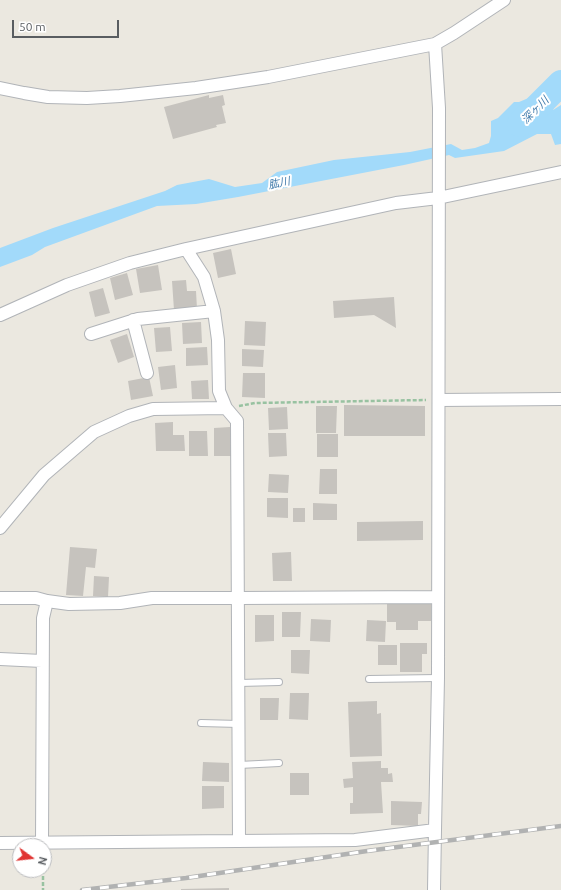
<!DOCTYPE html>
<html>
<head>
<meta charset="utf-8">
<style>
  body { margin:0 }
  #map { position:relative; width:561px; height:890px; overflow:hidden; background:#ebe8e0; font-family:Ubuntu,sans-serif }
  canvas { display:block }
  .north { position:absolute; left:12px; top:838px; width:40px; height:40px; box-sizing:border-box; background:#fff; border:1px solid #bdbec0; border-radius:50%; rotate:105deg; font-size:11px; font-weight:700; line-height:16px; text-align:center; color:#595d61 }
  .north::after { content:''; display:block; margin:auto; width:14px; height:18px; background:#e03432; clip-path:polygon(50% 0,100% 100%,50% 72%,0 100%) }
  .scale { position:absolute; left:12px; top:20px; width:107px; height:18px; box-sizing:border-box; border:2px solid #595d61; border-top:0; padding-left:5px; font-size:12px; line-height:14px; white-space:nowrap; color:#595d61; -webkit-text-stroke:3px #fff; paint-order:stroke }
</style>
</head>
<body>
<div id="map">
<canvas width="561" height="890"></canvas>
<div class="north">N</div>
<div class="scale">50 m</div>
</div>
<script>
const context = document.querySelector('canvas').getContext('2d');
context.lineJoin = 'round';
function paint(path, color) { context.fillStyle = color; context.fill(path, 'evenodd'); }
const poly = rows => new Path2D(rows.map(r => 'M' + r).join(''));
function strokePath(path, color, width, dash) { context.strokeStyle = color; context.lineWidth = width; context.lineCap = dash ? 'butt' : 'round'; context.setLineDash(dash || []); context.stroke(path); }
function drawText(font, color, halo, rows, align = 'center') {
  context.font = font + ' Ubuntu,"Noto Sans JP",sans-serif'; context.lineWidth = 4; context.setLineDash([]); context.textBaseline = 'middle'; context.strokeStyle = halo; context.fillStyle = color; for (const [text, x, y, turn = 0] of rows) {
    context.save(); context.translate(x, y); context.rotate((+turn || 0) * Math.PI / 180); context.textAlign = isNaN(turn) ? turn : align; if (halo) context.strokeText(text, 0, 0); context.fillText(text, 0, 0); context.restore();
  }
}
const water = poly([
  [531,97,551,101,556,103,553,110,561,105,561,144,555,145,551,134,537,134,504,151,455,158,449,155,404,165,238,197,196,204,157,206,45,247,32,255,0,267,0,248,53,228,165,191,177,185,209,179,235,187,262,183,277,172,334,160,410,152,451,144,462,150,475,148,489,143,491,136,491,121,498,118,514,102,519,102]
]);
const river = poly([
  [520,124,561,83]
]);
const building = poly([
  [209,95,209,98,223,95,225,105,222,106,226,123,216,125,217,127,173,139,164,107],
  [231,249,236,274,218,278,213,253],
  [158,265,162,290,140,293,136,269],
  [127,273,133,295,115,300,110,278],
  [186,280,187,291,196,291,197,309,174,310,172,281],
  [103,288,110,313,95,317,89,292],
  [394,297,396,328,374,315,334,318,333,301],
  [245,321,266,322,265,346,244,345],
  [201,322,202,343,183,344,182,323],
  [170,327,172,351,156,352,154,328],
  [127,334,134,357,118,363,110,340],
  [207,347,208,365,186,366,186,348],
  [242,349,264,350,263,367,242,366],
  [175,365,177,388,161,390,158,367],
  [243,373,265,373,265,398,242,397],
  [149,377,153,396,131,400,128,381],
  [208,380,209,399,192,399,191,381],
  [344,405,425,406,425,436,344,436],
  [316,406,337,406,336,433,316,433],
  [287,407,288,429,269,430,268,408],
  [173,422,173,435,184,435,185,451,156,451,155,423],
  [230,427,231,456,214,456,214,428],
  [189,431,207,431,208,456,189,456],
  [268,433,286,433,287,456,269,457],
  [317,434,338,434,338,457,317,457],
  [320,469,337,469,337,494,319,494],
  [269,474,289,475,288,493,268,492],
  [267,498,288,498,288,518,267,517],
  [313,503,337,504,337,520,313,520],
  [293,508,305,508,305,522,293,522],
  [423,521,423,540,357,541,357,522],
  [70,547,97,549,95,568,86,567,83,596,66,595],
  [291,552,292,581,273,581,272,553],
  [94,576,109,577,108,597,93,596],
  [387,603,431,603,431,621,418,621,418,630,396,630,396,622,387,622],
  [282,612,301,612,300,637,282,637],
  [255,615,274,615,274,641,255,642],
  [311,619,331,620,330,642,310,641],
  [367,620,386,621,385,642,366,641],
  [400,643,427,643,427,654,422,654,422,672,400,672],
  [378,645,397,645,397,665,378,665],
  [291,650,310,650,309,674,291,673],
  [290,693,309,693,308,720,289,719],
  [260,698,279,698,278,720,260,720],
  [377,701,377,714,381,713,382,756,350,757,348,702],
  [381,761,381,768,388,768,388,774,392,773,393,782,381,782,383,813,350,814,350,803,353,803,353,787,344,788,343,779,353,778,352,762],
  [203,762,229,763,229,782,202,781],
  [290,773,309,773,309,795,290,795],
  [202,786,224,786,224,808,202,809],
  [391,801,422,802,421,814,418,814,418,826,391,825],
  [229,888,229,890,181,890,181,889]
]);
const path = poly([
  [239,406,255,403,426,400],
  [43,870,43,890]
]);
const service = poly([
  [369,679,438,678],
  [239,683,279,682],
  [201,723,239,724],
  [239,765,279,763]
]);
const minor = poly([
  [0,88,24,93,48,97,87,98,120,96,196,88,268,77,435,44,454,33,504,0],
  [186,249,204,277,214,311,218,340,219,391,226,408,237,421,239,841],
  [0,315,67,285,130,263,186,249,396,203,438,198,561,172],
  [133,320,147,373],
  [91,334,138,319,214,311],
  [439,400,561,399],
  [0,528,44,475,94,432,129,416,153,409,226,408],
  [0,598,36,598,47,601,69,604,120,603,152,598,239,598,438,597],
  [0,659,42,661],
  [42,842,43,618,47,601],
  [0,843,355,840,435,830],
  [434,890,435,830,438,678,439,108,435,44]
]);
const rail = poly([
  [82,890,186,878,367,851,561,826]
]);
const waterNames = [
  ["深ヶ川",535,110,-45],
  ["肱川",279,183,-11]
];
paint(water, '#a2dafa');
strokePath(river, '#a2dafa', 26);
paint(building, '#c6c3be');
strokePath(service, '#b1b4b8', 8);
strokePath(minor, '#b1b4b8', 14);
strokePath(path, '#98c2a1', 2.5, [4, 2]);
strokePath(service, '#fff', 6);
strokePath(minor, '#fff', 12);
strokePath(rail, '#b1b2b2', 4.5);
strokePath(rail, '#fff', 3, [9]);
drawText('italic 11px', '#417bab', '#fff', waterNames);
</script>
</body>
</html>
